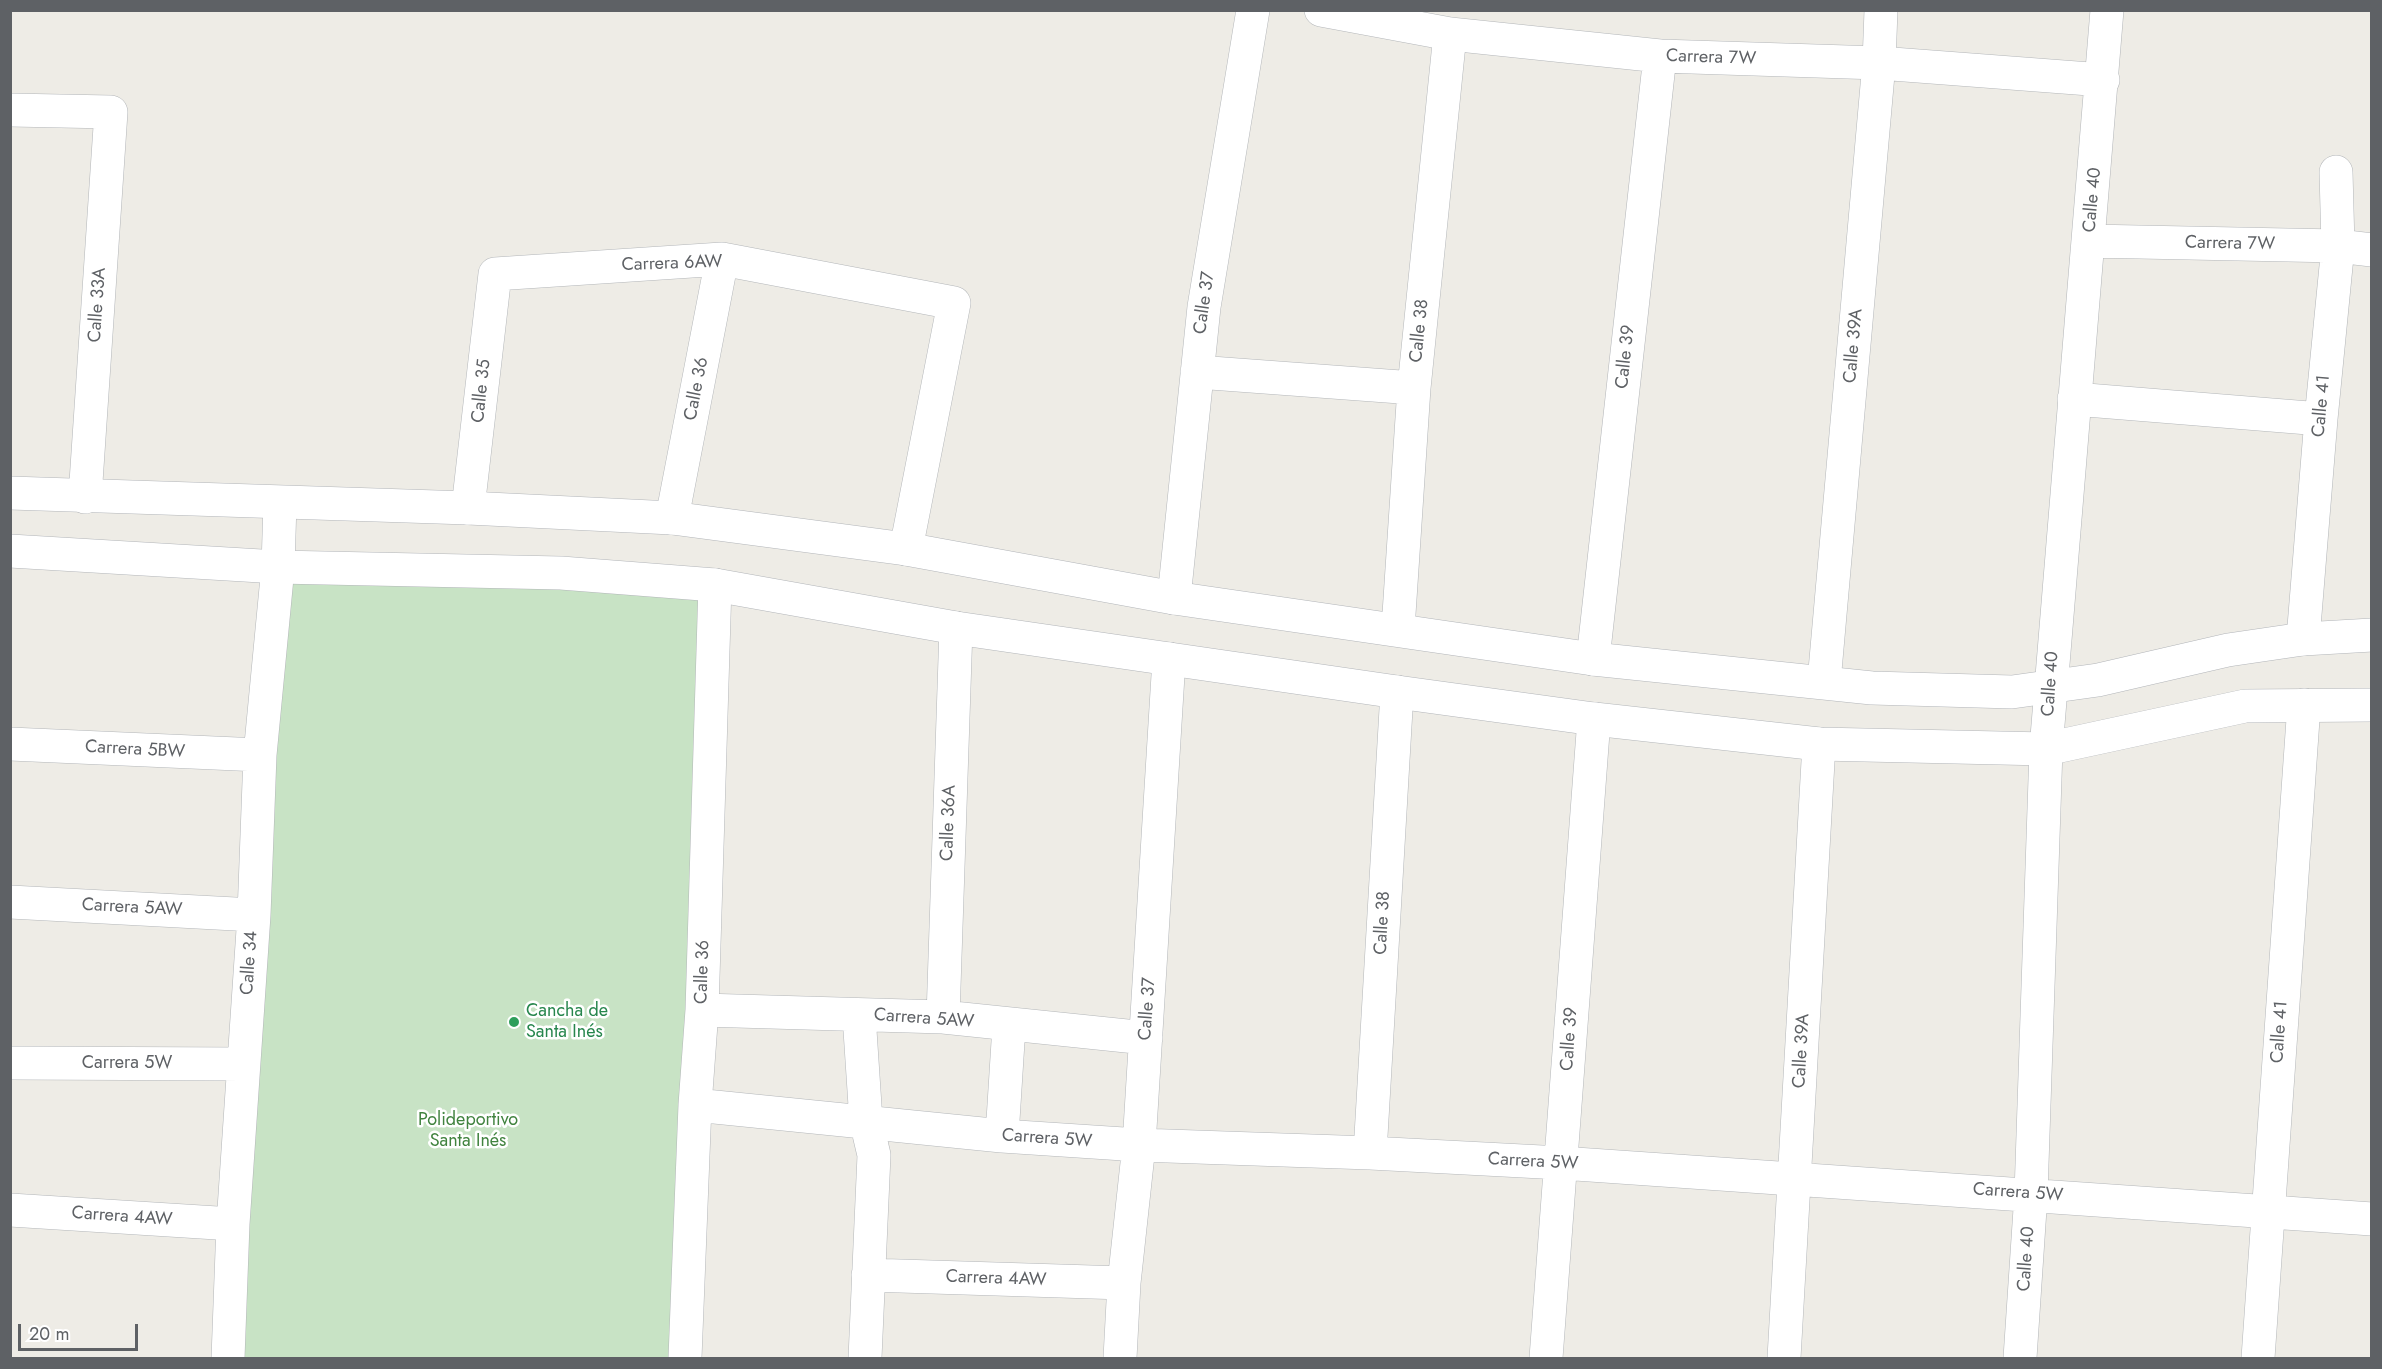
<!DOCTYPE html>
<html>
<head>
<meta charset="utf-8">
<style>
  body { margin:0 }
  #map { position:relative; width:2382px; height:1369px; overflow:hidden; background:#eeece6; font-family:Jost,sans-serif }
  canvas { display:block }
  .frame { position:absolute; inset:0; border:12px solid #5e6165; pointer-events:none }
  .scale { position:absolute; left:18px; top:1324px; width:120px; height:27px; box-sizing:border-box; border:3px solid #5e6165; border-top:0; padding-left:8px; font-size:18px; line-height:21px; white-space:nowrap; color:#5e6165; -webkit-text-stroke:4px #fff; paint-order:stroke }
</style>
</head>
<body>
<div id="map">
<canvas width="2382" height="1369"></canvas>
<div class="frame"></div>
<div class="scale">20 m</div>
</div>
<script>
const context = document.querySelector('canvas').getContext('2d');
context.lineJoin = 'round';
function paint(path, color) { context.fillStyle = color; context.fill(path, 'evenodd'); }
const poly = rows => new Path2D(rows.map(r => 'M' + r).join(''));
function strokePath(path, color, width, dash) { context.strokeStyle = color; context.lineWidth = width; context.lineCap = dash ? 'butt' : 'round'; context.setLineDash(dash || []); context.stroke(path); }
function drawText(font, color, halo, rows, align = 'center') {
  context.font = font + ' Jost,sans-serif'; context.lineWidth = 5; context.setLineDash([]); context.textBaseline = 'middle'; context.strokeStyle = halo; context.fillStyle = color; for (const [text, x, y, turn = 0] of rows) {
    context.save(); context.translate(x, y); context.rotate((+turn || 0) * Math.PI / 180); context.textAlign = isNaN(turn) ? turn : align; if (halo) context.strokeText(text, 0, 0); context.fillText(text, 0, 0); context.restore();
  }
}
const green = poly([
  [277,570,715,585,685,1358,230,1358]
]);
const street = poly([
  [1321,10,1450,34,1660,56,1879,63,2103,80],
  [10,110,111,112,85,497],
  [2089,241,2338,246,2372,250],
  [1197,372,1414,388],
  [2074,399,2321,419],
  [468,508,495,274,722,259,954,303,906,549],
  [672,518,722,259],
  [1174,598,1204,307,1253,10],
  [1398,629,1414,388,1450,34],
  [2303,639,2321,419,2338,246,2336,172],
  [1593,659,1660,56],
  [1824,682,1879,63,1881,10],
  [10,744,260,755],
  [10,902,254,915],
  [702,1010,943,1017,1146,1038],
  [859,1015,866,1121,874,1155,865,1358],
  [943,1017,956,628],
  [10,1063,243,1064],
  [695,1105,1002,1136,1139,1145,1370,1153,1561,1163,2372,1219],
  [1002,1136,1009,1026],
  [1370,1153,1397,692],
  [10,1210,233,1224],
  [868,1275,1124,1283],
  [228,1358,233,1224,254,915,260,755,278,567,280,503],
  [685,1358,695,1105,702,1010,715,585],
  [1120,1358,1124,1283,1139,1145,1169,659],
  [1546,1358,1594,719],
  [1784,1358,1819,744],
  [2020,1358,2031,1194,2046,749,2107,10],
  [2258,1358,2304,705]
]);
const secondary = poly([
  [10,493,468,508,672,518,906,549,1174,598,1593,659,1872,688,2012,692,2098,680,2228,650,2303,639,2372,635],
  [10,551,278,567,561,573,715,585,956,628,1397,692,1594,719,1819,744,2046,749,2245,706,2372,705]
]);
const markers = [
  [514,1022,6,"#2e9e5b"]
];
const streetNames = [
  ["Carrera 7W",1711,58,2],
  ["Calle 40",2093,200,-85],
  ["Carrera 7W",2230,244,1],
  ["Carrera 6AW",672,264,-2],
  ["Calle 37",1205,303,-82],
  ["Calle 33A",98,305,-86],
  ["Calle 38",1420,331,-84],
  ["Calle 39A",1854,346,-85],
  ["Calle 39",1626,357,-84],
  ["Calle 36",697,389,-79],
  ["Calle 35",482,391,-84],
  ["Calle 41",2322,406,-85],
  ["Calle 40",2051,684,-86],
  ["Carrera 5BW",135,750,3],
  ["Calle 36A",949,823,-88],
  ["Carrera 5AW",132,908,3],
  ["Calle 38",1383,923,-87],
  ["Calle 34",250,963,-86],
  ["Calle 36",703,972,-88],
  ["Calle 37",1148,1009,-86],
  ["Carrera 5AW",924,1019,4],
  ["Calle 41",2280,1032,-86],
  ["Calle 39",1570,1039,-86],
  ["Calle 39A",1802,1051,-87],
  ["Carrera 5W",127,1064],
  ["Carrera 5W",1047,1139,4],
  ["Carrera 5W",1533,1162,3],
  ["Carrera 5W",2018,1193,4],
  ["Carrera 4AW",122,1217,4],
  ["Calle 40",2027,1259,-86],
  ["Carrera 4AW",996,1279,2]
];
const leisureNames = [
  ["Cancha de",526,1012],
  ["Santa Inés",526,1033]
];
const parkNames = [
  ["Polideportivo",468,1121],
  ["Santa Inés",468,1142]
];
paint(green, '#c8e3c5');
strokePath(street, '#b3b6b9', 34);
strokePath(secondary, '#b2b5b9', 34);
strokePath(street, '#fff', 33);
strokePath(secondary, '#fff', 33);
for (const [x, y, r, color] of markers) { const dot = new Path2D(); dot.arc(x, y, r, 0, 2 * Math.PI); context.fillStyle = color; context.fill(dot); strokePath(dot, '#fff', 2); }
drawText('18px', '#5e6165', '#fff', streetNames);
drawText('18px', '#27864d', '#fff', leisureNames, 'left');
drawText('18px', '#41833f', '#fff', parkNames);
</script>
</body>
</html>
